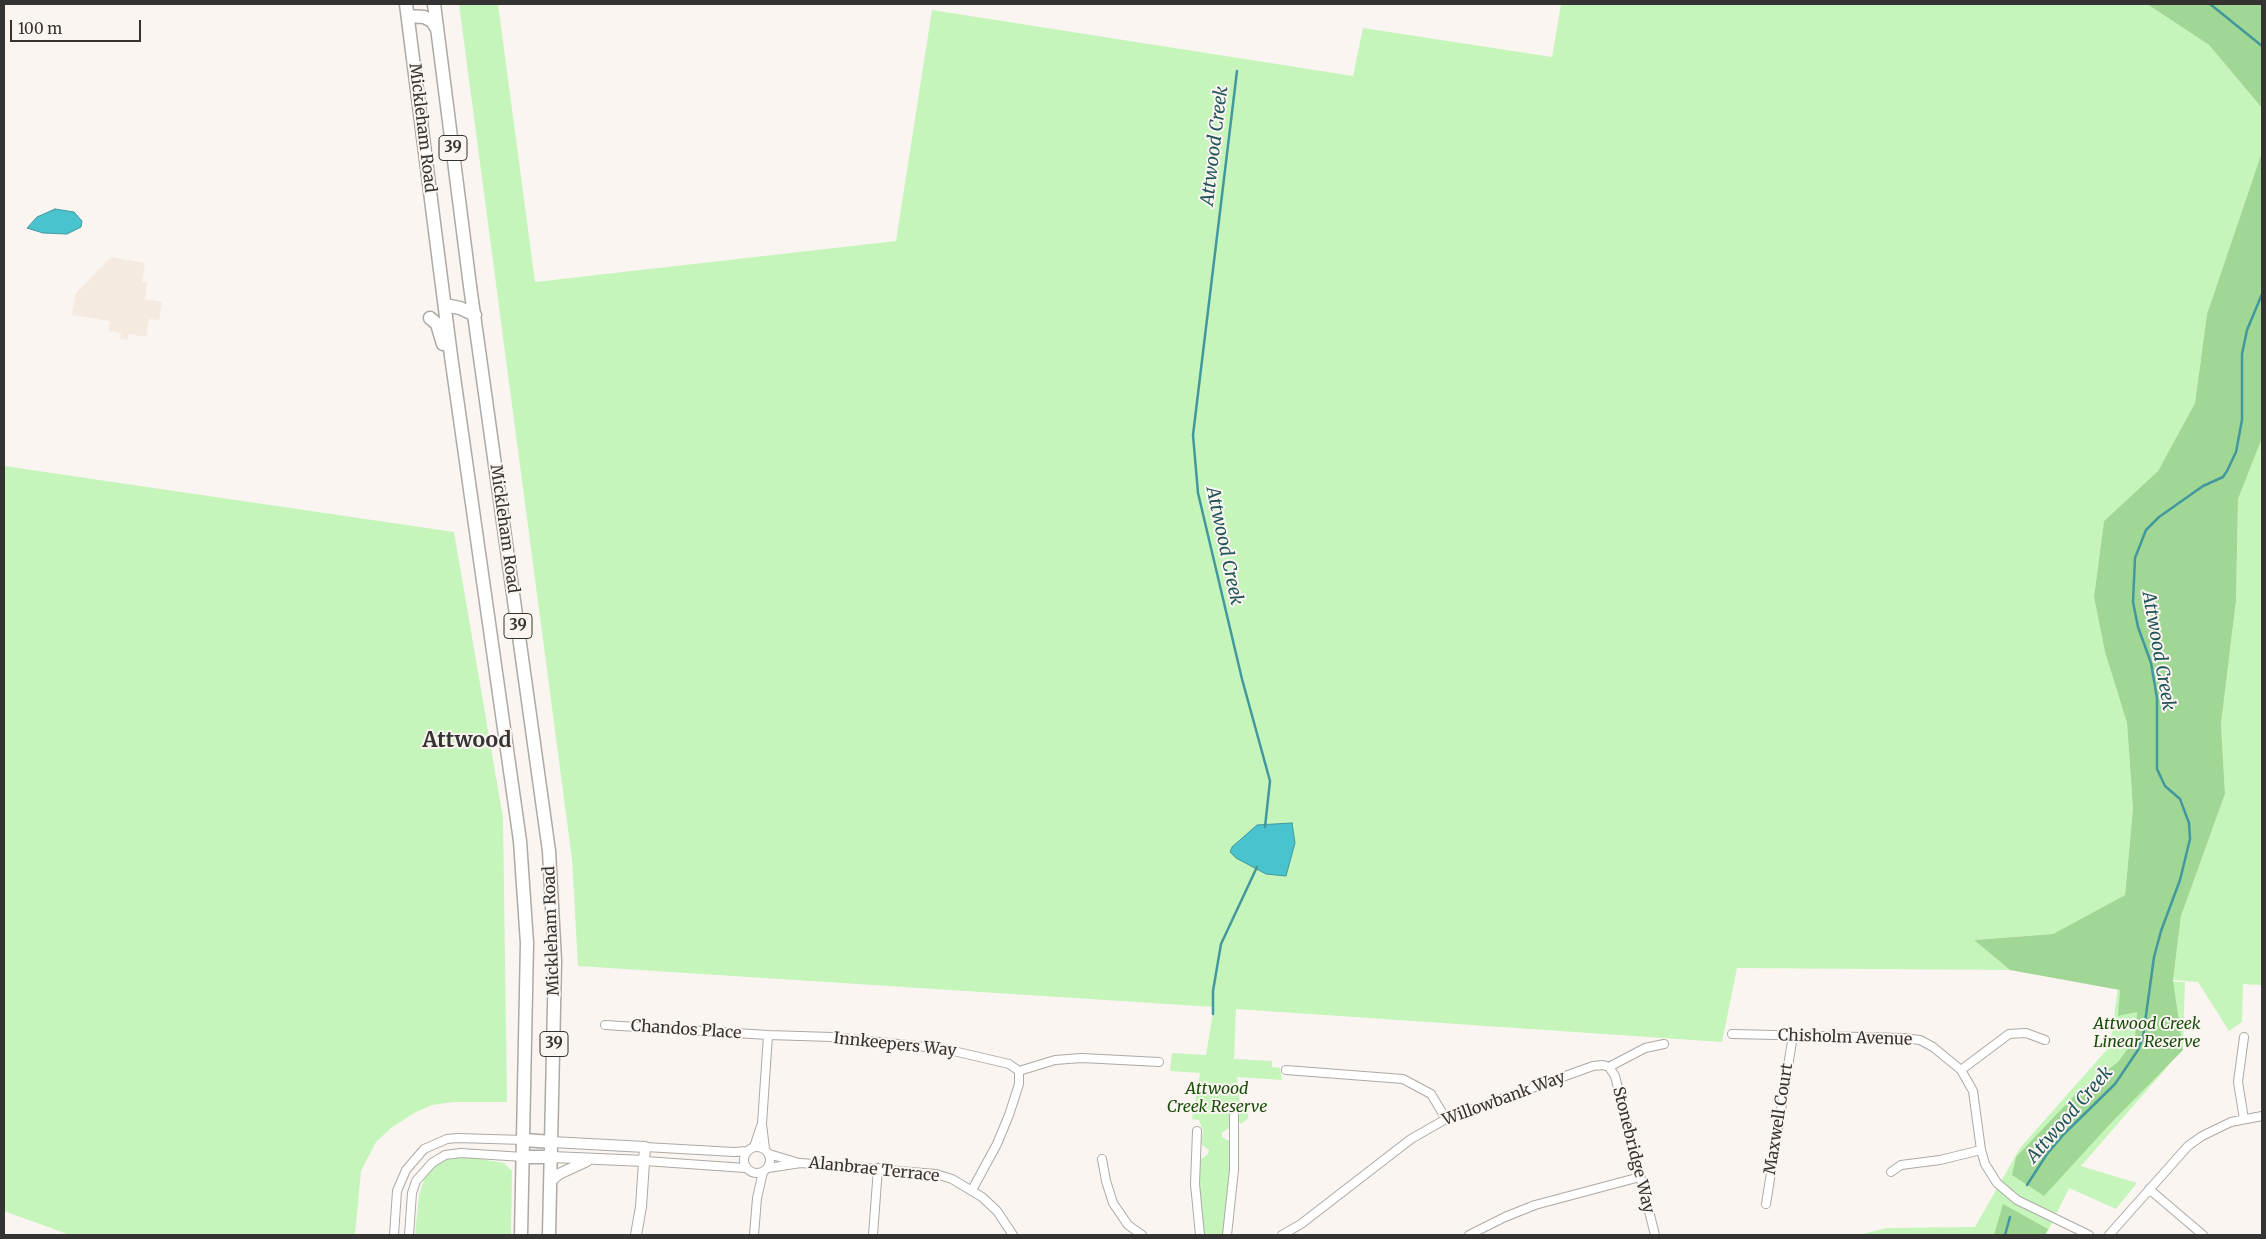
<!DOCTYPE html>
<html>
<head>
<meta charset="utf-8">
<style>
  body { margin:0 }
  #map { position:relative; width:2266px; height:1239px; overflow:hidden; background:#faf5f1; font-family:Merriweather,serif }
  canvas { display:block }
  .frame { position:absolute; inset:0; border:5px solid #353332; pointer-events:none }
  .scale { position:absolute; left:10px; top:20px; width:131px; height:22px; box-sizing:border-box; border:2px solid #353332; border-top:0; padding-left:6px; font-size:15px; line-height:18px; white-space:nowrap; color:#353332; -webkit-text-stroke:4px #faf5f1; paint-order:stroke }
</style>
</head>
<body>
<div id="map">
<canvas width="2266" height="1239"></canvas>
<div class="frame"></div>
<div class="scale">100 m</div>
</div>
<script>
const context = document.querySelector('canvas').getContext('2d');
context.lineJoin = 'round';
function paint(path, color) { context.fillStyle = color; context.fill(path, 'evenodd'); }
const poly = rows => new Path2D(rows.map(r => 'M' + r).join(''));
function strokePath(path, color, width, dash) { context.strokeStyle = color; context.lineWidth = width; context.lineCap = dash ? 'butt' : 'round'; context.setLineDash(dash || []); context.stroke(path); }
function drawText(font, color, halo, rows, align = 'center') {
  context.font = font + ' Merriweather,serif'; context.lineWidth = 4; context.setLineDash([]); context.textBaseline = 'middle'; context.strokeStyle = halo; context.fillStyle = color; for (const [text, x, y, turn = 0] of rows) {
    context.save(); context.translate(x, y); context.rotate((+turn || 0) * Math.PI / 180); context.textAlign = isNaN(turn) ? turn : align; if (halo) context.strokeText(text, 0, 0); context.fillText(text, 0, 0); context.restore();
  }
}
const built = poly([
  [111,257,145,263,142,282,147,283,145,299,162,302,159,320,149,319,146,337,129,334,128,340,120,339,121,333,109,331,110,321,72,315,76,293]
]);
const green = poly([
  [459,4,498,4,535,282,896,241,932,10,1353,76,1363,28,1552,57,1561,4,2147,4,2209,45,2262,108,2262,152,2207,314,2195,403,2158,471,2104,521,2094,597,2105,652,2127,723,2133,809,2125,895,2053,934,1974,940,2010,970,1737,968,1722,1042,1236,1009,1234,1059,1272,1061,1272,1067,1280,1068,1282,1080,1237,1077,1240,1103,1249,1103,1248,1118,1241,1124,1235,1117,1229,1117,1230,1127,1222,1133,1222,1137,1229,1141,1231,1145,1224,1235,1203,1235,1198,1208,1197,1162,1208,1154,1209,1150,1201,1144,1203,1131,1199,1120,1192,1119,1200,1073,1170,1071,1172,1053,1206,1055,1214,1007,578,966,572,859],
  [2262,438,2262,985,2243,984,2242,1022,2229,1031,2198,982,2173,980,2181,916,2225,794,2221,724,2236,601,2238,498],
  [4,466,454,532,503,818,507,1102,454,1102,432,1105,414,1113,391,1128,376,1142,361,1171,355,1235,70,1235,4,1211],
  [2119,980,2185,982,2183,1044,2168,1066,2081,1166,2137,1183,2116,1209,2069,1188,2046,1235,1858,1235,1887,1228,1975,1227,2020,1148,2110,1046],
  [462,1156,504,1163,512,1171,511,1235,415,1235,419,1195,425,1177,435,1166,449,1158]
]);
const forest = poly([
  [2147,4,2262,4,2262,108,2209,45],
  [2262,152,2262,438,2238,499,2236,601,2221,724,2225,794,2181,916,2173,980,2183,1050,2110,1124,2044,1196,2012,1175,2016,1157,2075,1095,2118,1062,2135,1039,2137,1012,2118,1016,2120,990,2010,970,1974,940,2053,934,2125,895,2133,809,2127,723,2105,652,2094,597,2104,521,2158,471,2195,403,2207,314],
  [2003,1204,2048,1229,2045,1235,1994,1235]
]);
const water = poly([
  [55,209,74,212,82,221,81,227,67,234,43,233,27,228,37,217,55,209],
  [1292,823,1295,843,1286,876,1266,874,1236,858,1230,852,1232,847,1257,825,1292,823]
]);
const stream = poly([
  [2210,4,2262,46],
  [1237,71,1193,435,1198,493,1242,679,1270,781,1265,827],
  [1213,1014,1213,991,1221,944,1257,867],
  [2027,1185,2047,1154,2064,1134,2115,1084,2138,1050,2143,1037,2154,957,2161,931,2180,880,2190,839,2189,823,2180,799,2165,786,2157,769,2157,698,2151,663,2138,627,2133,602,2135,558,2146,530,2159,517,2203,486,2223,477,2227,471,2236,452,2242,420,2242,354,2247,330,2262,294],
  [2005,1235,2010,1217]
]);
const minor = poly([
  [605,1025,768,1035,832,1037,945,1049,1009,1064,1019,1071],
  [1732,1034,1904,1038,1920,1040,1933,1047,1961,1070,1973,1091,1981,1150,1985,1164,1997,1183,2017,1200,2089,1235],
  [2244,1037,2238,1082,2244,1119],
  [1609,1067,1615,1076,1655,1235],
  [1286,1070,1403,1079,1431,1094,1446,1119],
  [1961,1070,2009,1034,2026,1033,2045,1040],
  [1019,1071,1055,1060,1082,1058,1159,1062],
  [1197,1131,1195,1184,1200,1235],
  '744 1160a13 13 0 1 1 26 0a13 13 0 1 1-26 0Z',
  [645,1147,734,1152,747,1151],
  [754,1147,761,1126],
  [765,1149,762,1124,768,1035],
  [769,1154,799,1163],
  [1102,1159,1106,1181,1113,1203,1128,1225,1142,1235],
  [645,1161,745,1168],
  [768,1168,801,1163,936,1174,952,1179,982,1197,997,1211,1013,1235],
  [1891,1172,1901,1165,1940,1160,1981,1150],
  [2149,1189,2203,1235],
  [972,1190,997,1144,1009,1115,1019,1084,1019,1071],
  [1766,1204,1793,1035],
  [394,1235,397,1191,406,1170,424,1149,447,1139,457,1138,524,1140],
  [409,1235,412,1193,416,1181,432,1163,445,1155,461,1153,523,1157],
  [754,1235,757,1198,763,1172],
  [873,1235,878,1168],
  [1227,1235,1234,1170,1234,1116],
  [1282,1235,1301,1224,1411,1139,1446,1119,1593,1066,1603,1065,1609,1067,1645,1048,1664,1044],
  [1469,1235,1505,1217,1535,1205,1640,1177],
  [2109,1235,2188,1146,2202,1136,2231,1122,2262,1116]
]);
const tertiary = poly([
  [552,1142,645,1147,641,1207,636,1235],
  [552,1157,645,1161],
  [551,1181,559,1174,587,1161]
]);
const primary = poly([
  [406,4,451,356,520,841,527,943,521,1235],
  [434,4,470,286,549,851,555,961,549,1235],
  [408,16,424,17,432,21,437,29],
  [445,305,460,308,475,315],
  [430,318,437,324,443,344],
  [524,1140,552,1142],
  [523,1157,552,1157]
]);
const shields = [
  [453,148,28],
  [518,626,28],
  [554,1044,28]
];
const shieldNames = [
  ["39",453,148],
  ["39",518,626],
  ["39",554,1044]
];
const streetNames = [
  ["Mickleham Road",422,128,83],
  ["Mickleham Road",504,529,82],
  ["Mickleham Road",552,931,-92],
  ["Chandos Place",686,1030,4],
  ["Chisholm Avenue",1845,1038,2],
  ["Innkeepers Way",895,1045,6],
  ["Willowbank Way",1504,1099,-20],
  ["Maxwell Court",1779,1119,-81],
  ["Stonebridge Way",1633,1150,76],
  ["Alanbrae Terrace",874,1170,6]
];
const parkNames = [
  ["Attwood Creek",2147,1024],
  ["Linear Reserve",2147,1042],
  ["Attwood",1217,1089],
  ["Creek Reserve",1217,1107]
];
const waterNames = [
  ["Attwood Creek",1215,146,-83],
  ["Attwood Creek",1224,546,78],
  ["Attwood Creek",2158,651,80],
  ["Attwood Creek",2070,1115,-49]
];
const districtNames = [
  ["Attwood",467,741]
];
paint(built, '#f4eae0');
paint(green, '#c5f5bb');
paint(forest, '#a0d794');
paint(water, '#49c3cd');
strokePath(water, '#43989e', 1);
strokePath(stream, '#43989e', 2.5);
strokePath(minor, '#ada9a5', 10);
strokePath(tertiary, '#ada9a5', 12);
strokePath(primary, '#ada9a5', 15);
strokePath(minor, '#fff', 8);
strokePath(tertiary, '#fff', 10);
strokePath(primary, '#fff', 12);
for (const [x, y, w] of shields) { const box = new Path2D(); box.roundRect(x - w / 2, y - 12.5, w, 25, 4); context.fillStyle = '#faf5f1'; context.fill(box); strokePath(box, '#353332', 1); }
drawText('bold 15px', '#353332', null, shieldNames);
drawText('16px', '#353332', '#faf5f1', streetNames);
drawText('italic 16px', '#184d0a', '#faf5f1', parkNames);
drawText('italic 18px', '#215559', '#faf5f1', waterNames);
drawText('bold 21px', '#353332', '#faf5f1', districtNames);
</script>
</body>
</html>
